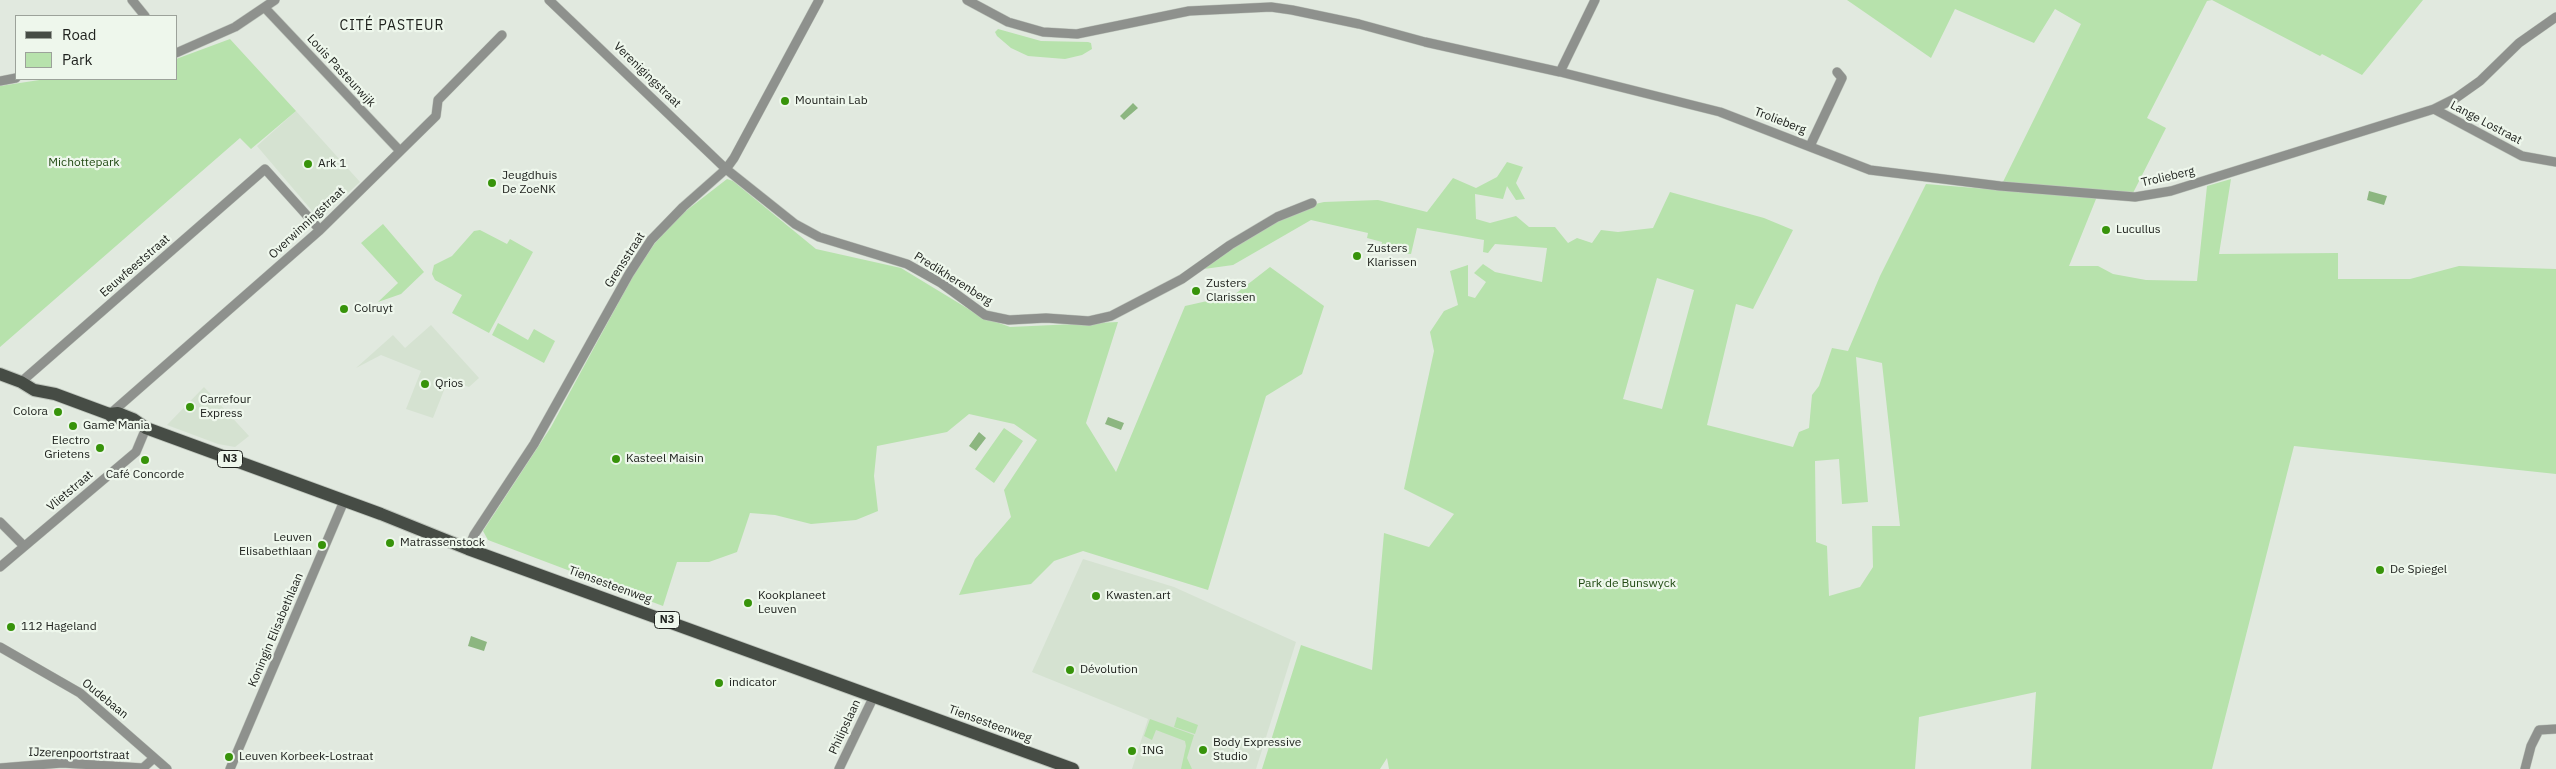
<!DOCTYPE html>
<html>
<head>
<meta charset="utf-8">
<style>
  body { margin:0 }
  #map { position:relative; width:2556px; height:769px; overflow:hidden; background:#e1e9df; font-family:"IBM Plex Sans",sans-serif }
  canvas { display:block }
  .legend { position:absolute; left:15px; top:15px; width:162px; height:65px; box-sizing:border-box; background:#eef7ec; border:1px solid #9ca29a; margin:0; padding:6px 9px; list-style:none; font-size:15px; color:#20231f }
  .legend li { display:flex; align-items:center; gap:10px; height:25px }
  .legend b { width:25px; border:1px solid #9ca29a }
</style>
</head>
<body>
<div id="map">
<canvas width="2556" height="769"></canvas>
<ul class="legend">
<li><b style="height:6px;background:#464c45"></b>Road</li>
<li><b style="height:14px;background:#b7e2ac"></b>Park</li>
</ul>
</div>
<script>
const context = document.querySelector('canvas').getContext('2d');
context.lineJoin = 'round';
function paint(path, color) { context.fillStyle = color; context.fill(path, 'evenodd'); }
const poly = rows => new Path2D(rows.map(r => 'M' + r).join(''));
function strokePath(path, color, width, dash) { context.strokeStyle = color; context.lineWidth = width; context.lineCap = dash ? 'butt' : 'round'; context.setLineDash(dash || []); context.stroke(path); }
function drawText(font, color, halo, rows, align = 'center') {
  context.font = font + ' "IBM Plex Sans",sans-serif'; context.lineWidth = 4.5; context.setLineDash([]); context.textBaseline = 'middle'; context.strokeStyle = halo; context.fillStyle = color; for (const [text, x, y, turn = 0] of rows) {
    context.save(); context.translate(x, y); context.rotate((+turn || 0) * Math.PI / 180); context.textAlign = isNaN(turn) ? turn : align; if (halo) context.strokeText(text, 0, 0); context.fillText(text, 0, 0); context.restore();
  }
}
const built = poly([
  [296,111,360,182,319,219,257,146],
  [431,325,479,378,469,387,448,380,433,418,406,409,421,371,381,355,356,368,393,335,405,348],
  [204,387,249,436,235,447,218,444,167,425],
  [1083,559,1174,587,1296,642,1256,769,1132,769,1148,719,1032,672]
]);
const green = poly([
  [1847,0,2423,0,2362,75,2322,54,2320,56,2212,0,2207,1,2147,118,2166,128,2133,193,2104,190,2096,199,2069,266,2098,266,2113,274,2146,280,2197,281,2207,186,2231,179,2219,254,2338,253,2338,279,2410,279,2459,266,2556,269,2556,474,2294,446,2212,769,2031,769,2036,692,1919,717,1915,769,1389,769,1387,758,1380,769,1262,769,1301,645,1372,670,1384,533,1429,547,1454,514,1404,489,1434,351,1430,332,1444,311,1458,305,1450,271,1468,265,1468,296,1475,298,1486,282,1474,273,1483,264,1495,272,1542,282,1547,248,1495,244,1488,253,1483,252,1484,240,1417,228,1411,254,1400,253,1381,248,1382,242,1367,238,1368,233,1311,220,1233,265,1204,269,1248,237,1297,208,1324,202,1378,200,1427,212,1453,178,1476,188,1497,177,1507,162,1523,167,1516,183,1525,199,1516,200,1507,186,1503,199,1475,194,1476,219,1490,223,1516,216,1529,227,1555,227,1568,243,1577,238,1592,243,1601,230,1618,232,1653,228,1670,192,1764,218,1793,230,1753,309,1736,304,1707,425,1793,447,1799,432,1809,428,1812,395,1819,386,1832,348,1848,351,1880,276,1926,184,1999,190,2081,24,2055,9,2034,43,1955,9,1931,58],
  [1657,278,1694,290,1662,409,1623,399],
  [1856,357,1882,363,1900,526,1872,526,1873,567,1860,587,1829,596,1827,546,1816,542,1815,461,1839,459,1842,504,1868,502],
  [998,29,1041,41,1088,42,1091,43,1092,49,1082,55,1065,59,1028,56,1011,48,997,36,995,32],
  [230,39,296,111,251,149,240,138,0,347,0,86,46,79,176,79,176,59],
  [727,179,733,181,816,249,901,268,980,316,1010,327,1118,322,1086,423,1116,472,1185,306,1234,295,1270,267,1324,306,1302,374,1266,396,1208,590,1083,551,1054,561,1031,584,959,595,975,559,1011,517,1004,490,1037,440,1014,424,969,414,947,432,877,446,874,476,878,511,856,520,811,524,775,515,750,513,737,552,709,562,677,562,663,606,488,540,483,531,551,427,634,274,655,243,678,217],
  [383,224,424,272,401,294,378,302,398,283,361,243],
  [480,230,507,244,510,239,533,252,489,333,452,313,462,295,435,280,432,274,434,265,452,256,474,231],
  [498,323,528,340,534,329,555,341,544,363,492,335],
  [1004,428,1023,441,994,483,975,469],
  [1177,717,1198,725,1195,734,1174,727],
  [1150,719,1194,735,1187,758,1192,769,1181,769,1186,746,1185,741,1156,730,1152,740,1144,736]
]);
const water = poly([
  [1133,103,1138,108,1124,120,1120,116],
  [2369,191,2387,196,2384,205,2367,200],
  [1108,417,1124,423,1121,430,1105,424],
  [979,432,986,438,976,451,969,446],
  [471,636,487,642,484,651,468,646]
]);
const street = poly([
  [132,0,145,16],
  [549,0,726,169,795,224,819,237,907,264,941,283,985,315,1009,320,1046,318,1089,321,1111,316,1182,279,1230,245,1277,217,1312,203],
  [967,0,1008,22,1043,32,1077,34,1189,11,1271,7,1292,10,1359,24,1425,42,1560,72,1720,112,1870,170,2000,186,2135,197,2171,191,2434,109,2456,98,2480,81,2519,43,2556,17],
  [265,8,400,151],
  [176,53,235,27,275,0],
  [1560,72,1595,0],
  [0,81,16,78],
  [2434,109,2522,156,2556,162],
  [1810,146,1842,78,1837,72],
  [21,382,265,169,320,230],
  [110,414,320,230,436,116,438,100,502,35],
  [0,522,24,546],
  [468,549,474,535,534,444,629,274,651,240,683,207,726,169,734,158,819,0],
  [0,567,136,452,146,428],
  [0,647,80,693,167,769],
  [0,768,62,763,143,768,154,758],
  [230,769,344,501],
  [839,769,874,696],
  [2525,769,2531,746,2539,730,2556,729]
]);
const primary = poly([
  [0,374,21,382,34,390,55,394,109,414,114,419],
  [109,414,118,413,133,419,146,428,381,514,468,549,1073,769]
]);
const markers = [
  [785,101,5,"#37930a"],
  [308,164,5,"#37930a"],
  [492,183,5,"#37930a"],
  [2106,230,5,"#37930a"],
  [1357,256,5,"#37930a"],
  [1196,291,5,"#37930a"],
  [344,309,5,"#37930a"],
  [425,384,5,"#37930a"],
  [190,407,5,"#37930a"],
  [58,412,5,"#37930a"],
  [73,426,5,"#37930a"],
  [100,448,5,"#37930a"],
  [616,459,5,"#37930a"],
  [145,460,5,"#37930a"],
  [390,543,5,"#37930a"],
  [322,545,5,"#37930a"],
  [2380,570,5,"#37930a"],
  [1096,596,5,"#37930a"],
  [748,603,5,"#37930a"],
  [11,627,5,"#37930a"],
  [1070,670,5,"#37930a"],
  [719,683,5,"#37930a"],
  [1203,750,5,"#37930a"],
  [1132,751,5,"#37930a"],
  [229,757,5,"#37930a"]
];
const shields = [
  [230,459,25],
  [667,620,25]
];
const shieldNames = [
  ["N3",230,459],
  ["N3",667,620]
];
const streetNames = [
  ["Louis Pasteurwijk",341,71,47],
  ["Verenigingstraat",647,75,44],
  ["Trolieberg",1780,121,21],
  ["Lange Lostraat",2486,123,28],
  ["Trolieberg",2168,177,-13],
  ["Overwinningstraat",307,223,-43],
  ["Grensstraat",625,260,-57],
  ["Eeuwfeeststraat",135,266,-41],
  ["Predikherenberg",953,279,32],
  ["Vlietstraat",70,491,-40],
  ["Tiensesteenweg",610,585,20],
  ["Koningin Elisabethlaan",276,630,-67],
  ["Oudebaan",105,699,39],
  ["Tiensesteenweg",990,724,20],
  ["Philipslaan",845,727,-65],
  ["IJzerenpoortstraat",79,754,2]
];
const poiNames = [
  ["Mountain Lab",795,101],
  ["Ark 1",318,164],
  ["Jeugdhuis",502,176],
  ["De ZoeNK",502,190],
  ["Lucullus",2116,230],
  ["Zusters",1367,249],
  ["Klarissen",1367,263],
  ["Zusters",1206,284],
  ["Clarissen",1206,298],
  ["Colruyt",354,309],
  ["Qrios",435,384],
  ["Carrefour",200,400],
  ["Express",200,414],
  ["Colora",48,412,"right"],
  ["Game Mania",83,426],
  ["Electro",90,441,"right"],
  ["Grietens",90,455,"right"],
  ["Kasteel Maisin",626,459],
  ["Café Concorde",145,475,"center"],
  ["Leuven",312,538,"right"],
  ["Elisabethlaan",312,552,"right"],
  ["Matrassenstock",400,543],
  ["De Spiegel",2390,570],
  ["Kookplaneet",758,596],
  ["Leuven",758,610],
  ["Kwasten.art",1106,596],
  ["112 Hageland",21,627],
  ["Dévolution",1080,670],
  ["indicator",729,683],
  ["Body Expressive",1213,743],
  ["Studio",1213,757],
  ["ING",1142,751],
  ["Leuven Korbeek-Lostraat",239,757]
];
const parkNames = [
  ["Michottepark",84,163],
  ["Park de Bunswyck",1627,584]
];
const neighbourhoodNames = [
  ["CITÉ PASTEUR",392,26]
];
paint(built, '#d5e2d1');
paint(green, '#b7e2ac');
paint(water, '#8cb680');
strokePath(street, '#bec5bc', 10);
strokePath(primary, '#bec5bc', 14);
strokePath(street, '#8e918d', 9);
strokePath(primary, '#464c45', 12);
for (const [x, y, r, color] of markers) { const dot = new Path2D(); dot.arc(x, y, r, 0, 2 * Math.PI); context.fillStyle = color; context.fill(dot); strokePath(dot, '#eef7ec', 2); }
for (const [x, y, w] of shields) { const box = new Path2D(); box.roundRect(x - w / 2, y - 8.5, w, 17, 4); context.fillStyle = '#eef7ec'; context.fill(box); strokePath(box, '#20231f', 1); }
drawText('bold 11px', '#20231f', null, shieldNames);
drawText('12px', '#20231f', '#eef7ec', streetNames);
drawText('12px', '#20231f', '#eef7ec', poiNames, 'left');
drawText('12px', '#214a13', '#eef7ec', parkNames);
context.letterSpacing = '1px';
drawText('14px', '#20231f', '#eef7ec', neighbourhoodNames);
context.letterSpacing = '0px';
</script>
</body>
</html>
